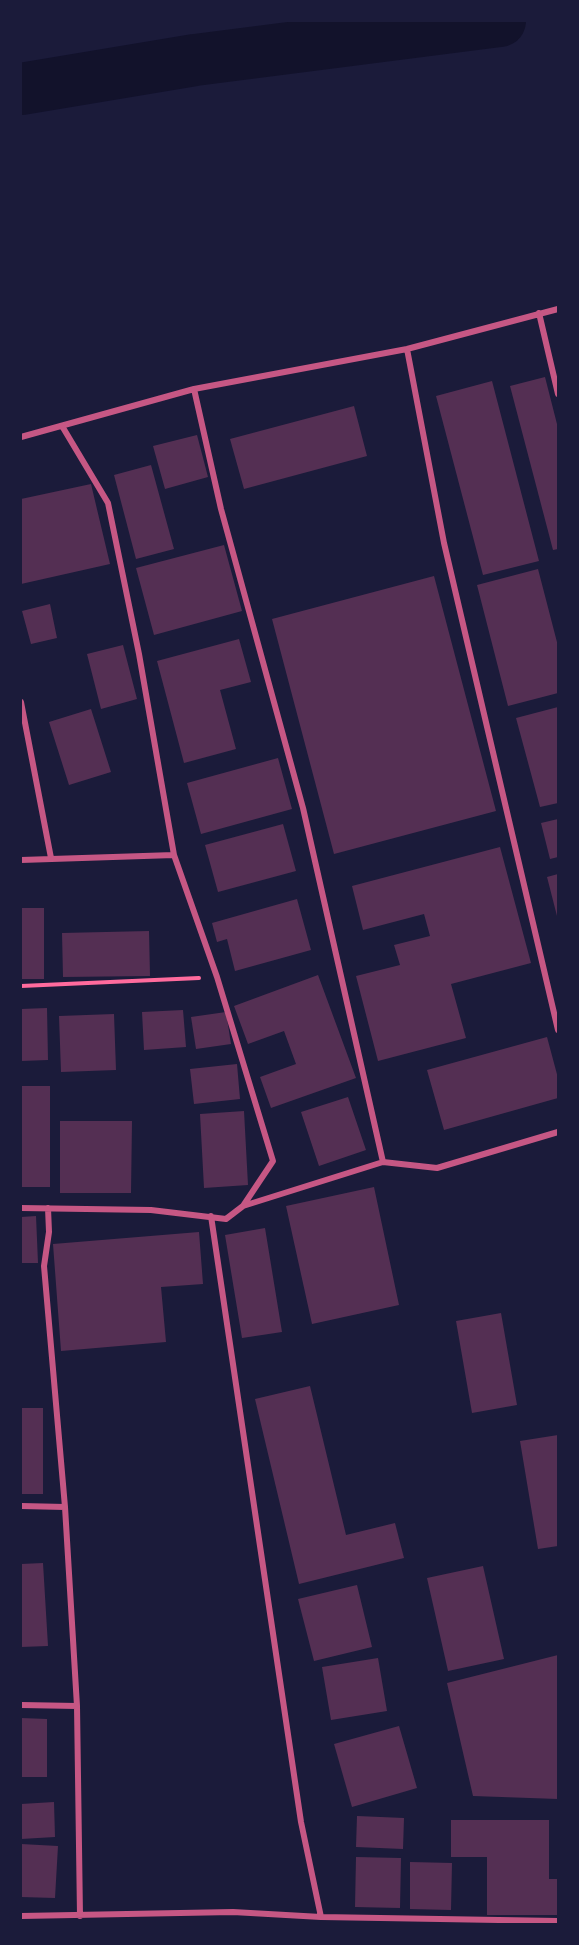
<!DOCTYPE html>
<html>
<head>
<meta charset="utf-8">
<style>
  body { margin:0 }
  #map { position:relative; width:579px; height:1945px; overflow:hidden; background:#1b1b3a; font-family:Manrope,sans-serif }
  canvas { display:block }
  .frame { position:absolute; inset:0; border:22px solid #1b1b3a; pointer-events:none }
</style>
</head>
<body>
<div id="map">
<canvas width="579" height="1945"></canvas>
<div class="frame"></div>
</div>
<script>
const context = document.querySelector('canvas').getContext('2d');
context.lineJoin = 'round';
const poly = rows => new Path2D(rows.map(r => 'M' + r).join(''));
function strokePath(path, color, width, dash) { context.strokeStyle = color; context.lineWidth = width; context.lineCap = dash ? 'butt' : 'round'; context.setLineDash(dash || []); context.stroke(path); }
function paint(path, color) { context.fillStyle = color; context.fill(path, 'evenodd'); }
const river = poly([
  [21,89,195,60,500,21]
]);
const building = poly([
  [545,377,558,428,558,549,553,550,510,386],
  [492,381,539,561,483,575,436,396],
  [354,406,367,456,244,489,230,439],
  [197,435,208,477,165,489,153,446],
  [151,465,174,549,136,559,114,475],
  [91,484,110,564,21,584,21,499],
  [224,545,242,611,154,635,136,568],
  [538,569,558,646,558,693,508,706,477,585],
  [434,576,496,811,334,854,272,619],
  [50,604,57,638,31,644,22,611],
  [239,639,251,682,220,690,236,749,184,763,157,661],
  [123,645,137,699,101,709,87,654],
  [558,707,558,803,540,807,516,718],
  [91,709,111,772,69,785,49,722],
  [278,758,292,809,201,834,187,783],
  [558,819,558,857,550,859,541,823],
  [283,824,296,871,218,892,205,845],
  [500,847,531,963,451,984,466,1038,378,1061,356,976,400,965,394,945,430,936,424,914,363,930,352,886],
  [558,874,558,915,557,916,547,877],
  [297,899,311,950,235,971,227,939,217,942,212,923],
  [21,908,44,908,44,979,21,979],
  [149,931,150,976,63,977,62,933],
  [318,975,356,1078,271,1108,260,1077,296,1064,284,1031,248,1044,234,1006],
  [47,1008,48,1060,21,1061,21,1009],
  [183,1010,186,1047,144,1050,142,1012],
  [226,1012,231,1044,196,1049,191,1017],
  [114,1014,116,1070,61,1072,59,1016],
  [547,1037,558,1078,558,1098,444,1130,427,1070],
  [237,1064,240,1099,194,1104,190,1069],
  [21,1086,50,1086,50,1187,21,1187],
  [348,1097,366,1150,319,1166,301,1112],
  [244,1111,248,1185,204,1188,200,1114],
  [60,1121,132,1121,131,1193,60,1193],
  [374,1187,399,1305,312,1324,286,1206],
  [36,1216,38,1263,21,1263,21,1217],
  [265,1228,282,1332,242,1338,225,1235],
  [199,1232,203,1284,161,1287,166,1342,61,1351,53,1244],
  [501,1313,517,1405,472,1413,456,1321],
  [310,1386,346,1535,395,1523,404,1558,299,1584,255,1399],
  [21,1408,43,1408,43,1494,21,1494],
  [558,1435,558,1546,538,1549,520,1441],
  [43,1563,48,1646,21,1647,21,1564],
  [483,1566,504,1659,448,1671,427,1578],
  [357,1585,372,1647,314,1661,298,1599],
  [558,1655,558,1799,473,1796,447,1683],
  [378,1658,387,1711,331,1720,322,1667],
  [21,1718,47,1719,47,1777,21,1777],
  [399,1726,417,1788,352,1807,334,1744],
  [54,1802,55,1837,21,1839,21,1804],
  [357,1816,404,1818,403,1849,356,1847],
  [451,1820,549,1820,549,1879,558,1879,558,1915,487,1915,487,1857,451,1857],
  [21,1844,58,1846,55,1898,21,1897],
  [356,1857,401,1858,400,1908,355,1907],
  [410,1862,452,1863,451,1910,410,1909]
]);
const path = poly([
  [21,986,199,978]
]);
const minor = poly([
  [539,313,558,394],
  [407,349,444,543,558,1030],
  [194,389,221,509,303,808,383,1162],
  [62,426,108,503,139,654,174,855,217,977,273,1161,243,1206],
  [21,437,194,389,407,349,558,309],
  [21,702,51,858],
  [21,860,174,855],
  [21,1208,151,1210,226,1219,243,1206,383,1162,437,1168,558,1132],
  [211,1216,301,1822,321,1917],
  [21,1506,65,1507,44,1266,49,1232,48,1208],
  [65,1507,77,1706,80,1916],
  [21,1705,77,1706],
  [21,1916,233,1912,321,1917,558,1921]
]);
strokePath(river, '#12122b', 52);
paint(building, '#542f53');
strokePath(path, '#ff6b9d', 4);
strokePath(minor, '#c65784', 6);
</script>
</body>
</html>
